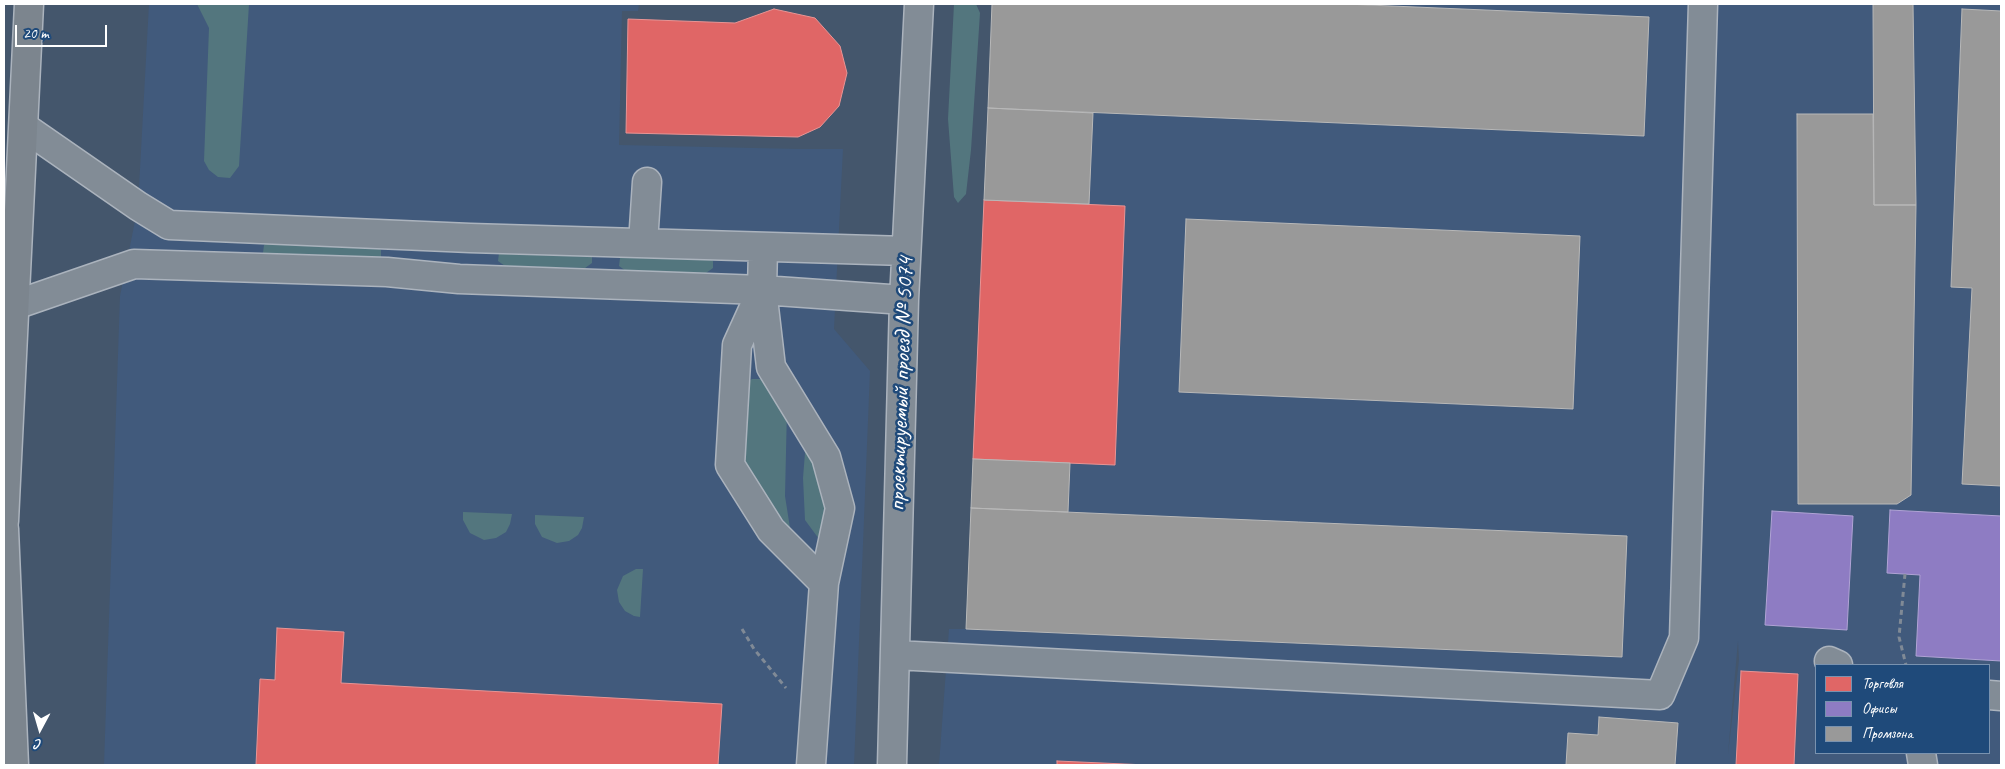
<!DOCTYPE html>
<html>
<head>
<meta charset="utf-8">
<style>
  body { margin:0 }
  #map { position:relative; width:2005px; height:769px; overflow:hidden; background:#44566c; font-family:Caveat,sans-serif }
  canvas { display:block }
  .frame { position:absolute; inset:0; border:5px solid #fff; pointer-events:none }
  .legend { position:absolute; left:1815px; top:664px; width:175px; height:90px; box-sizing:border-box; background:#1f4a7a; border:1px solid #7992af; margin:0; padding:6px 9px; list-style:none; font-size:15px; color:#fff }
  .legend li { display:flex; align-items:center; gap:10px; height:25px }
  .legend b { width:25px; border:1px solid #7992af }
  .north { position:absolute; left:15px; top:704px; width:50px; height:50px; -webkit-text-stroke:4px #1f4a7a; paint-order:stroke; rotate:186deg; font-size:14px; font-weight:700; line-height:20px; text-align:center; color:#fff }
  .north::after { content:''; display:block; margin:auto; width:18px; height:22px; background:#fff; clip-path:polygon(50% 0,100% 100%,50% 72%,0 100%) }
  .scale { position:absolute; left:15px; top:25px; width:92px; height:22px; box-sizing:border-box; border:2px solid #fff; border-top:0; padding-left:6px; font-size:15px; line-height:18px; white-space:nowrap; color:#fff; -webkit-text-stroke:4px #1f4a7a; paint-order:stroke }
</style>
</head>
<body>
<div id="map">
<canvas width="2005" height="769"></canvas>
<div class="frame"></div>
<ul class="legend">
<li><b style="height:14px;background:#e06666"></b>Торговля</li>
<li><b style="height:14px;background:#8e7cc3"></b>Офисы</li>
<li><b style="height:14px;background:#999"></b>Промзона</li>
</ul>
<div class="north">С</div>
<div class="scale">20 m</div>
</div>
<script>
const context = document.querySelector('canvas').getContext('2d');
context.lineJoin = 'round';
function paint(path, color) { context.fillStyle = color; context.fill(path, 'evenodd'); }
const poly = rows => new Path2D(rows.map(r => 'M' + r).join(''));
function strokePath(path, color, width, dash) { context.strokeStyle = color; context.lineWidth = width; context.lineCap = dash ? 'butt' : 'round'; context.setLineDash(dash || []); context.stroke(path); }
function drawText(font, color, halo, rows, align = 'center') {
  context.font = font + ' Caveat,sans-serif'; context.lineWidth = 5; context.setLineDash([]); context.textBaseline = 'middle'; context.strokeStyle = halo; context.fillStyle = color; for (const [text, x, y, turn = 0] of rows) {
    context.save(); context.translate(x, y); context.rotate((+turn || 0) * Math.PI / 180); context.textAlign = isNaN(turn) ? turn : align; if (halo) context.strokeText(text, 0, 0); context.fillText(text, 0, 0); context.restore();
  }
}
const built = poly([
  [149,4,639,4,638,11,622,11,619,145,799,149,843,149,834,329,870,371,854,765,104,765,120,296,138,206],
  [992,4,2001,4,2001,765,939,765,949,629,966,629],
  [1738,641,1739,660,1728,754,1728,753],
  [1816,665,1989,665,1989,753,1816,753]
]);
const green = poly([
  [197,4,249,4,239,166,230,178,218,177,209,170,204,161,209,28],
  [954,4,976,4,980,13,971,150,966,194,958,203,954,197,948,119],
  [271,241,374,244,381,250,381,257,374,261,270,258,263,253,264,245],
  [506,249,585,251,592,256,592,263,585,268,505,266,498,261,499,253],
  [627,254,706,256,713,261,713,268,706,273,626,271,619,266,620,258],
  [752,379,762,379,787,408,785,496,790,528,748,478,741,466,744,385],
  [806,440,828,504,825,536,819,539,805,520,803,478],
  [463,512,512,514,510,524,506,532,496,538,484,540,470,533,463,520],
  [535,515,584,517,582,528,578,535,569,541,557,543,542,537,535,524],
  [636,569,643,569,640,617,634,616,625,611,619,602,617,590,623,576]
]);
const shops = poly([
  [774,9,815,18,840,46,847,73,839,106,820,127,798,137,626,133,628,19,735,23,774,9],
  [984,200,1125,206,1115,465,973,459,984,200],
  [277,628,344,632,341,683,722,704,718,765,256,765,260,679,275,680,277,628],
  [1741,671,1798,674,1794,765,1736,765,1741,671],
  [1057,761,1147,765,1057,765,1057,761]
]);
const offices = poly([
  [1890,510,2001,516,2001,661,1916,656,1920,575,1887,573,1890,510],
  [1772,511,1853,516,1847,630,1765,625,1772,511]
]);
const industry = poly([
  [992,4,1345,4,1649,17,1644,136,988,108,992,4],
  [1873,4,1913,4,1916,205,1874,205,1873,4],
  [1962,9,2001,11,2001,486,1962,484,1972,288,1951,287,1962,9],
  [988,108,1093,113,1089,204,984,200,988,108],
  [1797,114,1873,114,1874,205,1916,205,1911,495,1897,504,1798,504,1797,114],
  [1186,219,1580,236,1573,409,1179,392,1186,219],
  [973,459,1070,463,1068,512,971,508,973,459],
  [971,508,1627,536,1622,657,966,629,971,508],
  [1599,717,1678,723,1675,765,1566,765,1568,733,1598,735,1599,717]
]);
const path = poly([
  [1905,574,1899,637,1906,665],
  [742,629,754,649,786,688]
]);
const minor = poly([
  [24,127,138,206,169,225,470,238,906,251],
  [643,243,647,182],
  [763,248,762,290,737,345,730,465,771,530,824,583],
  [762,290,771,367,826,457,840,508,824,583,811,765],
  [15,305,134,264,387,272,459,279,762,290,904,300],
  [895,655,1660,695,1684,638,1703,4],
  [1829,661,1838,665],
  [1989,695,2001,696],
  [1921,753,1923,765],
  [892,765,904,300,919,4]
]);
const major = poly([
  [4,529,14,765]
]);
const highway = poly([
  [4,521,29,4]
]);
const streetNames = [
  ["проектируемый проезд № 5074",902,384,-88]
];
paint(built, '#415a7c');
paint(green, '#53767e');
paint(shops, '#e06666');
strokePath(shops, '#e99494', 1);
paint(offices, '#8e7cc3');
strokePath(offices, '#b0a3d5', 1);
paint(industry, '#999');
strokePath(industry, '#b8b8b8', 1);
strokePath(minor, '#abb3bd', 31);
strokePath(major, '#abb3bd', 31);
strokePath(highway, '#abb3bd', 31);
strokePath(path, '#808a96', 3, [5, 4]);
strokePath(minor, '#828c96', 28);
strokePath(major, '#7c858e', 28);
strokePath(highway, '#7c858e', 28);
drawText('24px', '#fff', '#1f4a7a', streetNames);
</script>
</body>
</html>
